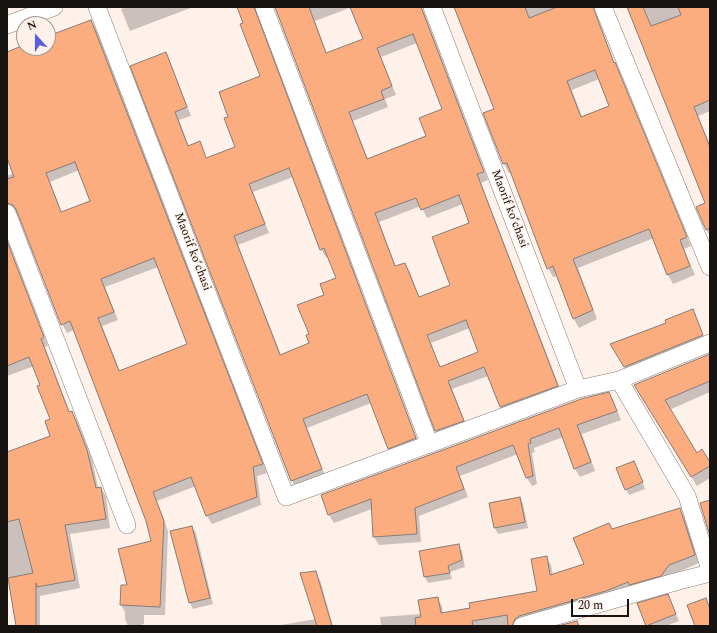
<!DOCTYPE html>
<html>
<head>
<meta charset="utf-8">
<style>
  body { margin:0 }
  #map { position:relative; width:717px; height:633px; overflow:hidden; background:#fef1ea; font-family:Spectral,serif }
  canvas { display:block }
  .frame { position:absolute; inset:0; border:8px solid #171310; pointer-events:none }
  .north { position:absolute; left:16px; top:16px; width:40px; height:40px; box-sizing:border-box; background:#fef1ea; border:1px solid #a29893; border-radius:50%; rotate:339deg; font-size:11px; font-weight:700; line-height:16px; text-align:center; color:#171310 }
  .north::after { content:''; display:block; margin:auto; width:14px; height:18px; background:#5c60d8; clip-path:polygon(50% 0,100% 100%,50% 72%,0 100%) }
  .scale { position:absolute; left:571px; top:599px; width:58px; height:18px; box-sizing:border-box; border:2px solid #171310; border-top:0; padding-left:5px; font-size:12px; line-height:14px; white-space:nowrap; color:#171310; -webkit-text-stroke:3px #fef1ea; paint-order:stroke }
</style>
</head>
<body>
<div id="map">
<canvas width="717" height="633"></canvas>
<div class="frame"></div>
<div class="north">N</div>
<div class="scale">20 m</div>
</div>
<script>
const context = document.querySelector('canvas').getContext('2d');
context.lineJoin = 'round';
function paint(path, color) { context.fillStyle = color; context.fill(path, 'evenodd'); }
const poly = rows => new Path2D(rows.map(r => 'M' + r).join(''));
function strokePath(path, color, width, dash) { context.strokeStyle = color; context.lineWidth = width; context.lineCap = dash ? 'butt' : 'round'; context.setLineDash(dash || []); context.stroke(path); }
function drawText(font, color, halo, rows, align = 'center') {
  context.font = font + ' Spectral,serif'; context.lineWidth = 3; context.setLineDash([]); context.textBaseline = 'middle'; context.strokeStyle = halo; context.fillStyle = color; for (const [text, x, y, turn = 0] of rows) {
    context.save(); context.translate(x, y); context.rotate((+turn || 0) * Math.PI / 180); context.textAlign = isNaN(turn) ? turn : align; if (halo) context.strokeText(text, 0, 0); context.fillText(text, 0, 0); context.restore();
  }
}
const shadow = poly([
  [127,7,193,7,130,31,121,9],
  [238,7,264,7,258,15,259,20,420,447,394,457,389,448,371,403,307,428,326,478,296,489,292,481,132,67,165,54,170,62,191,116,179,120,189,147,199,142,207,159,236,148,229,117,262,76],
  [293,177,321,249,326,258,328,256,337,279,325,295,310,334,310,344,281,355,238,245,269,233,253,192],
  [275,7,422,7,488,180,481,183,562,394,505,415,500,407,488,376,452,389,468,429,441,439,436,431],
  [352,7,364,40,327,54,315,21],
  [417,43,443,110,427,136,368,159,353,121,388,107,385,99,396,95,381,57],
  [463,204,471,223,451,285,419,298,410,272,405,264,396,267,379,222,421,206,427,218],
  [470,328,480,353,440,368,431,343],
  [455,7,593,7,616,67,691,246,684,249,695,275,673,284,668,275,654,238,578,268,597,319,579,328,574,319,558,276,553,277,548,268,511,172,509,173,504,164,484,113,495,109],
  [599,79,610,107,582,117,572,90],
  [627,7,710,7,710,111,698,116,709,142,710,142,710,236,706,229,707,204],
  [91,21,96,29,267,473,257,476,261,505,212,524,207,516,196,486,157,501,168,531,165,615,144,615,144,624,137,626,128,626,125,619,125,612,121,605,122,586,128,586,152,541,147,521,74,330,67,333,62,324,19,214,15,212,7,213,7,176,14,173,7,156,7,53,24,46,24,48,48,48,48,37],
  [79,170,91,201,62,213,50,182],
  [158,267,188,345,120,371,102,326,118,320,105,287],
  [7,239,48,346,45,347,70,413,72,412,77,421,92,459,98,488,101,488,106,496,110,528,70,534,80,588,40,596,40,626,17,626,7,569,7,453,51,436,51,420,41,386,34,366,7,376],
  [692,310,697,319,707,344,630,376,611,345,667,323],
  [710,355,710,392,669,410,696,454,710,464,710,478,697,486,641,394],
  [609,393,614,402,621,420,582,434,595,471,580,477,575,469,563,437,534,448,535,452,532,453,537,484,532,486,527,478,518,454,460,476,468,497,419,516,421,542,379,545,374,537,372,509,334,523,329,515,322,496],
  [637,468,645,489,629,495,626,489],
  [520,498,523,504,528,528,498,534,495,528],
  [680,510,685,518,699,563,674,574,665,584,521,626,381,626,380,617,422,614,437,598,442,606,443,614,471,609,538,592,546,557,551,565,553,575,585,564,612,530],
  [192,527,196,533,213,604,193,609,190,603],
  [458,545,462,551,465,567,450,572,452,579,428,583,425,577,420,552],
  [315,572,320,580,333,626,275,626,316,619],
  [668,596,679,621,666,626,647,626,638,604]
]);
const building = poly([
  [237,7,254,7,416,438,388,449,367,394,303,419,322,469,291,481,130,66,166,52,187,107,175,112,188,146,200,141,206,158,235,147,224,118,228,117,219,92,260,76,240,24,243,23,237,7],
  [289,168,320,250,324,248,336,278,320,284,324,295,297,305,309,334,306,335,309,343,280,355,234,236,265,224,249,184,289,168],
  [275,7,309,7,326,53,363,39,350,7,421,7,484,172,477,174,558,386,500,407,484,367,448,381,464,421,435,431,275,7],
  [413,34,442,109,419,118,426,136,367,159,349,112,384,99,381,91,392,86,377,48,413,34],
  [459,195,469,223,432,237,450,285,419,297,405,263,395,266,375,213,416,198,421,210,459,195],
  [466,320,478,352,440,367,427,335,466,320],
  [454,7,525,7,529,18,557,7,593,7,614,63,615,62,687,237,680,240,690,266,667,275,649,229,573,259,593,310,573,319,553,266,547,269,507,163,503,164,483,113,494,109,454,7],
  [595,70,609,106,581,117,567,81,595,70],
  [627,7,643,7,651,26,681,15,678,7,710,7,710,100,694,107,710,147,710,228,706,230,696,207,705,203,627,7],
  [91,20,263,464,253,467,257,497,206,516,191,477,153,492,164,521,160,607,120,605,121,585,127,585,118,549,151,541,146,521,70,321,61,325,16,209,13,205,7,203,7,179,14,177,7,158,7,52,24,45,24,48,48,48,48,36,91,20],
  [75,162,90,201,61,212,46,173,75,162],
  [154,258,187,344,119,371,98,318,114,312,101,279,154,258],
  [7,241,44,337,41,339,69,412,72,411,87,450,96,488,101,487,106,519,65,525,75,580,37,587,36,583,36,626,16,626,8,578,33,573,19,519,7,522,7,452,50,436,45,421,50,419,37,386,40,385,29,357,7,366,7,241],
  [693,309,703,335,624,367,610,344,666,323,665,320,693,309],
  [710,354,710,381,665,400,697,453,702,449,710,462,710,466,691,477,634,385,710,354],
  [609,392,617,411,577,425,591,462,574,469,559,428,530,439,531,443,528,444,533,476,526,478,513,445,456,467,464,489,415,508,417,534,373,537,371,499,328,515,321,495,581,399,609,392],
  [634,461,643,482,625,490,616,468,634,461],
  [520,497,525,522,494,528,489,503,520,497],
  [710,500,710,536,700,503,710,500],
  [680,508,695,555,669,565,661,576,629,585,628,582,606,591,519,616,515,619,512,626,508,626,507,615,472,621,473,626,416,626,415,618,421,617,418,600,438,597,441,613,470,608,469,603,537,591,531,559,547,556,550,575,584,564,573,538,609,523,612,529,680,508],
  [192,526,210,598,189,603,170,531,192,526],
  [459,544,462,560,448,566,450,573,424,577,419,551,459,544],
  [316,571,332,626,317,626,300,573,316,571],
  [668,594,676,614,646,626,637,603,668,594],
  [706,598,710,609,710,626,695,626,687,605,706,598],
  [577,621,579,626,558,626,577,621]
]);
const street = poly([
  [97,7,286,497,578,389,619,380,710,343],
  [264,7,429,443],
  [432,7,578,389],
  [603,7,710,267],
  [7,25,54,7],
  [7,213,127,525],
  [619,380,687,496,710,570],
  [522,626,675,582,710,573]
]);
const streetNames = [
  ["Maorif koʻchasi",509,209,69],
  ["Maorif koʻchasi",192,252,69]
];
paint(shadow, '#0003');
paint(building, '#fcad80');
strokePath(building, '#867b75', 1);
strokePath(street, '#8b7f79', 18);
strokePath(street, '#fff', 17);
drawText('12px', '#171310', '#fef1ea', streetNames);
</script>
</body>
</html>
